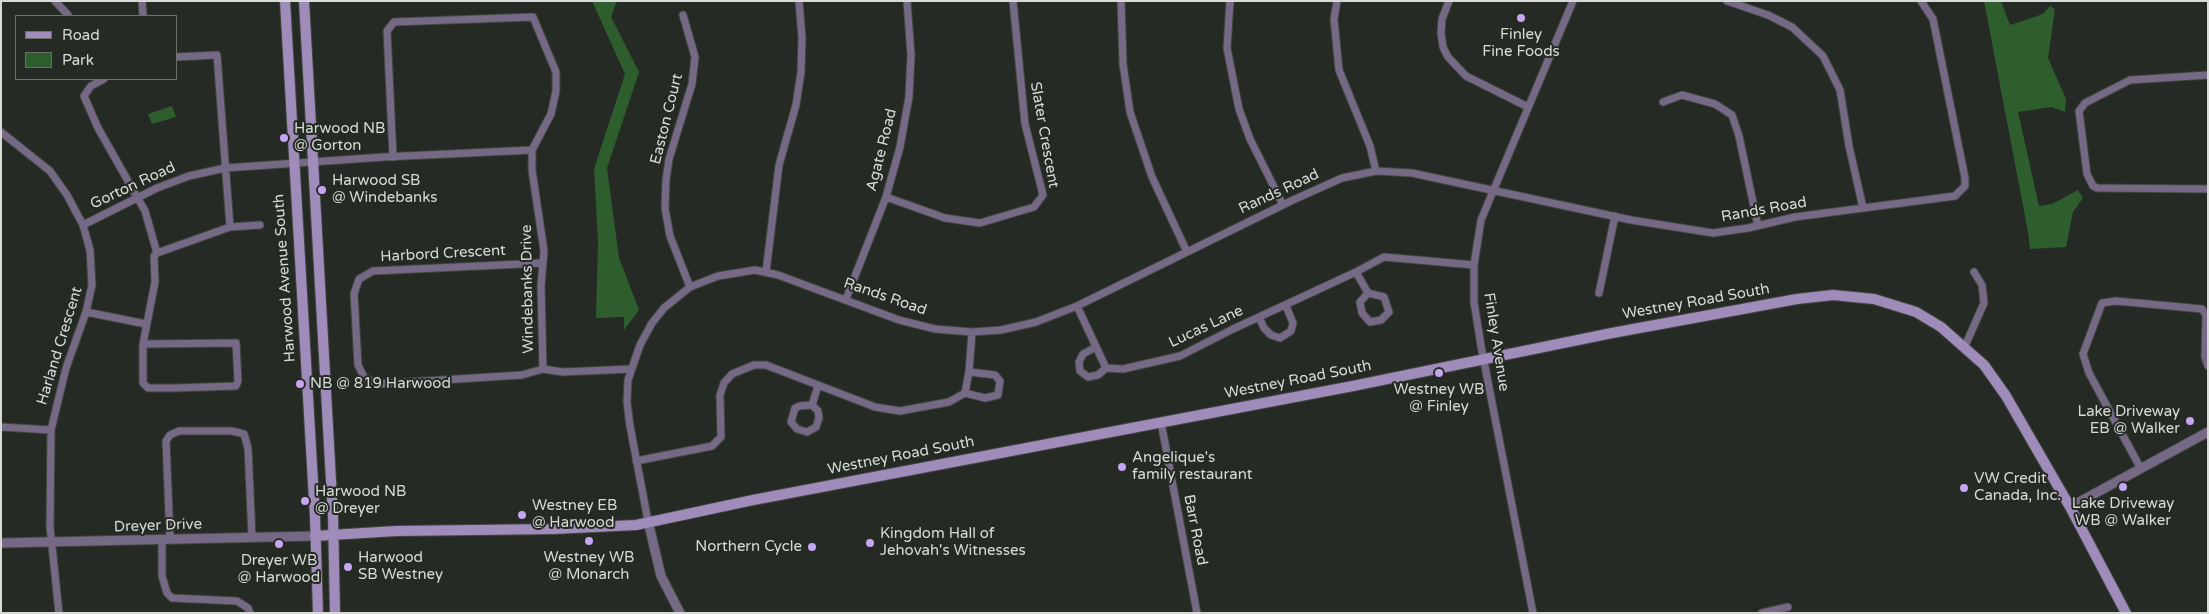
<!DOCTYPE html>
<html>
<head>
<meta charset="utf-8">
<style>
  body { margin:0 }
  #map { position:relative; width:2209px; height:614px; overflow:hidden; background:#252b24; font-family:"Varela Round",sans-serif }
  canvas { display:block }
  .frame { position:absolute; inset:0; border:2px solid #d7dbd6; pointer-events:none }
  .legend { position:absolute; left:15px; top:15px; width:162px; height:65px; box-sizing:border-box; background:#252b24; border:1px solid #6c716b; margin:0; padding:6px 9px; list-style:none; font-size:15px; color:#d7dbd6 }
  .legend li { display:flex; align-items:center; gap:10px; height:25px }
  .legend b { width:25px; border:1px solid #6c716b }
</style>
</head>
<body>
<div id="map">
<canvas width="2209" height="614"></canvas>
<div class="frame"></div>
<ul class="legend">
<li><b style="height:6px;background:#a08cbb"></b>Road</li>
<li><b style="height:14px;background:#2e5e2d"></b>Park</li>
</ul>
</div>
<script>
const context = document.querySelector('canvas').getContext('2d');
context.lineJoin = 'round';
function paint(path, color) { context.fillStyle = color; context.fill(path, 'evenodd'); }
const poly = rows => new Path2D(rows.map(r => 'M' + r).join(''));
function strokePath(path, color, width, dash) { context.strokeStyle = color; context.lineWidth = width; context.lineCap = dash ? 'butt' : 'round'; context.setLineDash(dash || []); context.stroke(path); }
function drawText(font, color, halo, rows, align = 'center') {
  context.font = font + ' "Varela Round",sans-serif'; context.lineWidth = 4; context.setLineDash([]); context.textBaseline = 'middle'; context.strokeStyle = halo; context.fillStyle = color; for (const [text, x, y, turn = 0] of rows) {
    context.save(); context.translate(x, y); context.rotate((+turn || 0) * Math.PI / 180); context.textAlign = isNaN(turn) ? turn : align; if (halo) context.strokeText(text, 0, 0); context.fillText(text, 0, 0); context.restore();
  }
}
const green = poly([
  [592,1,617,1,611,17,639,72,607,168,619,258,639,310,624,330,624,317,596,318,598,241,594,169,625,74],
  [1984,1,2001,1,2010,25,2043,14,2050,6,2055,9,2048,58,2066,99,2065,112,2051,107,2018,112,2039,206,2052,204,2078,190,2083,198,2073,212,2066,247,2030,249,2028,232],
  [172,106,176,117,152,124,148,114]
]);
const minor = poly([
  [55,1,68,15],
  [142,1,143,16],
  [1121,1,1123,64,1130,112,1152,177,1187,252],
  [1230,1,1227,48,1239,109,1250,139,1283,205],
  [1337,1,1334,19,1339,70,1370,146,1376,171],
  [1449,1,1442,19,1441,33,1443,47,1448,57,1466,76,1528,107],
  [1727,1,1768,15,1792,27,1823,56,1840,90,1849,146,1863,208],
  [683,15,695,57,692,84,669,159,666,180,665,208,670,236,690,287],
  [176,57,217,55,230,227],
  [2208,75,2130,80,2085,103,2079,111,2087,174,2093,186,2097,188,2208,189],
  [104,79,91,86,84,96,98,128,145,211,157,253],
  [1663,102,1682,95,1715,104,1732,115,1739,136,1758,226],
  [1,132,50,171,67,195,83,225,90,250,92,285,86,312,66,368,51,430,50,527,59,613],
  [393,157,387,31,394,22,533,17,556,72,556,91,551,114,532,150,532,170,544,251,541,286,543,369],
  [886,197,945,218,980,223,1034,207,1043,195,1025,124,1013,1],
  [83,225,157,188,189,176,225,168,384,157,532,150],
  [157,253,230,227,260,225],
  [543,263,373,271,359,279,354,294,358,365,364,377,377,384,522,375,543,369,563,372,631,369],
  [766,272,779,165,796,105,801,72,802,38,799,1],
  [1356,272,1368,293],
  [1368,293,1384,297,1389,312,1381,320,1370,322,1362,313,1360,302,1368,293],
  [1599,293,1615,216],
  [846,299,886,197,900,147,909,97,911,55,907,1],
  [1077,306,1106,368],
  [86,312,146,324],
  [1259,317,1264,328,1271,335,1280,338,1291,331,1293,323,1286,306],
  [143,344,236,343,238,381,236,386,174,388,148,388,143,383,143,344,155,282,154,256,157,253],
  [1965,346,1984,303,1982,285,1974,272],
  [1096,347,1083,354,1079,362,1080,371,1088,377,1098,375,1106,368,1123,369,1180,356,1233,329,1356,272,1384,257,1474,265],
  [965,393,969,372,972,332],
  [812,405,818,411,819,418,816,427,807,432,797,429,791,422,795,408,800,406,812,405,818,386],
  [1161,422,1197,613],
  [1,427,51,430],
  [636,461,712,446,721,437,720,395,724,383,732,374,754,365,766,365,875,407,900,411,949,402,965,393,985,398,998,395,1000,381,995,375,969,372],
  [2141,469,2089,373,2083,354,2102,303,2116,301,2202,309,2206,315,2205,357,2208,366],
  [648,521,630,426,627,402,628,380,640,345,652,323,664,308,690,287,718,276,755,270,778,275,899,320,935,329,972,332,1001,330,1036,322,1077,306,1293,200,1342,178,1376,171,1412,173,1631,220,1713,233,1748,228,1795,217,1955,196,1965,186,1965,178,1933,19,1921,1],
  [170,539,166,441,170,435,179,431,232,431,244,434,248,448,252,537],
  [162,540,162,576,167,593,172,598,237,601,248,608,250,613],
  [1533,613,1481,346,1474,302,1474,265,1481,220,1573,1],
  [1762,613,1788,607]
]);
const tertiary = poly([
  [2070,507,2208,432],
  [648,521,661,576,680,613],
  [1,543,315,536]
]);
const secondary = poly([
  [285,1,315,517,318,613],
  [304,1,333,516,335,613],
  [315,536,396,531,553,529,636,525,753,500,1353,386,1612,333,1797,299,1833,295,1874,299,1916,312,1941,327,1984,365,2006,396,2070,507,2126,613]
]);
const markers = [
  [1521,18,5,"#c6a6f0"],
  [284,138,5,"#c6a6f0"],
  [322,190,5,"#c6a6f0"],
  [1439,373,5,"#c6a6f0"],
  [300,384,5,"#c6a6f0"],
  [2190,421,5,"#c6a6f0"],
  [1122,467,5,"#c6a6f0"],
  [2123,487,5,"#c6a6f0"],
  [1964,488,5,"#c6a6f0"],
  [305,501,5,"#c6a6f0"],
  [522,515,5,"#c6a6f0"],
  [589,541,5,"#c6a6f0"],
  [870,543,5,"#c6a6f0"],
  [279,544,5,"#c6a6f0"],
  [812,547,5,"#c6a6f0"],
  [348,567,5,"#c6a6f0"]
];
const poiNames = [
  ["Finley",1521,35,"center"],
  ["Fine Foods",1521,52,"center"],
  ["Harwood NB",294,129],
  ["@ Gorton",294,146],
  ["Harwood SB",332,181],
  ["@ Windebanks",332,198],
  ["NB @ 819 Harwood",310,384],
  ["Westney WB",1439,390,"center"],
  ["@ Finley",1439,407,"center"],
  ["Lake Driveway",2180,412,"right"],
  ["EB @ Walker",2180,429,"right"],
  ["Angelique's",1132,458],
  ["family restaurant",1132,475],
  ["VW Credit",1974,479],
  ["Canada, Inc.",1974,496],
  ["Harwood NB",315,492],
  ["@ Dreyer",315,509],
  ["Lake Driveway",2123,504,"center"],
  ["WB @ Walker",2123,521,"center"],
  ["Westney EB",532,506],
  ["@ Harwood",532,523],
  ["Kingdom Hall of",880,534],
  ["Jehovah's Witnesses",880,551],
  ["Northern Cycle",802,547,"right"],
  ["Harwood",358,558],
  ["SB Westney",358,575],
  ["Westney WB",589,558,"center"],
  ["@ Monarch",589,575,"center"],
  ["Dreyer WB",279,561,"center"],
  ["@ Harwood",279,578,"center"]
];
const streetNames = [
  ["Easton Court",667,119,-76],
  ["Slater Crescent",1044,135,80],
  ["Agate Road",882,150,-76],
  ["Gorton Road",133,186,-25],
  ["Rands Road",1279,192,-25],
  ["Rands Road",1764,210,-10],
  ["Harbord Crescent",443,254,-3],
  ["Harwood Avenue South",285,278,-94],
  ["Windebanks Drive",528,289,-91],
  ["Rands Road",885,297,19],
  ["Westney Road South",1696,302,-10],
  ["Lucas Lane",1206,327,-25],
  ["Finley Avenue",1496,342,81],
  ["Harland Crescent",60,346,-73],
  ["Westney Road South",1298,380,-11],
  ["Westney Road South",901,456,-11],
  ["Dreyer Drive",158,526,-2],
  ["Barr Road",1195,530,79]
];
paint(green, '#2e5e2d');
strokePath(minor, '#414740', 9);
strokePath(tertiary, '#414740', 11);
strokePath(secondary, '#414740', 12);
strokePath(minor, '#756986', 7);
strokePath(tertiary, '#756986', 9);
strokePath(secondary, '#a08cbb', 10);
for (const [x, y, r, color] of markers) { const dot = new Path2D(); dot.arc(x, y, r, 0, 2 * Math.PI); context.fillStyle = color; context.fill(dot); strokePath(dot, '#252b24', 2); }
drawText('15px', '#d7dbd6', '#252b24', poiNames, 'left');
drawText('15px', '#d7dbd6', '#252b24', streetNames);
</script>
</body>
</html>
